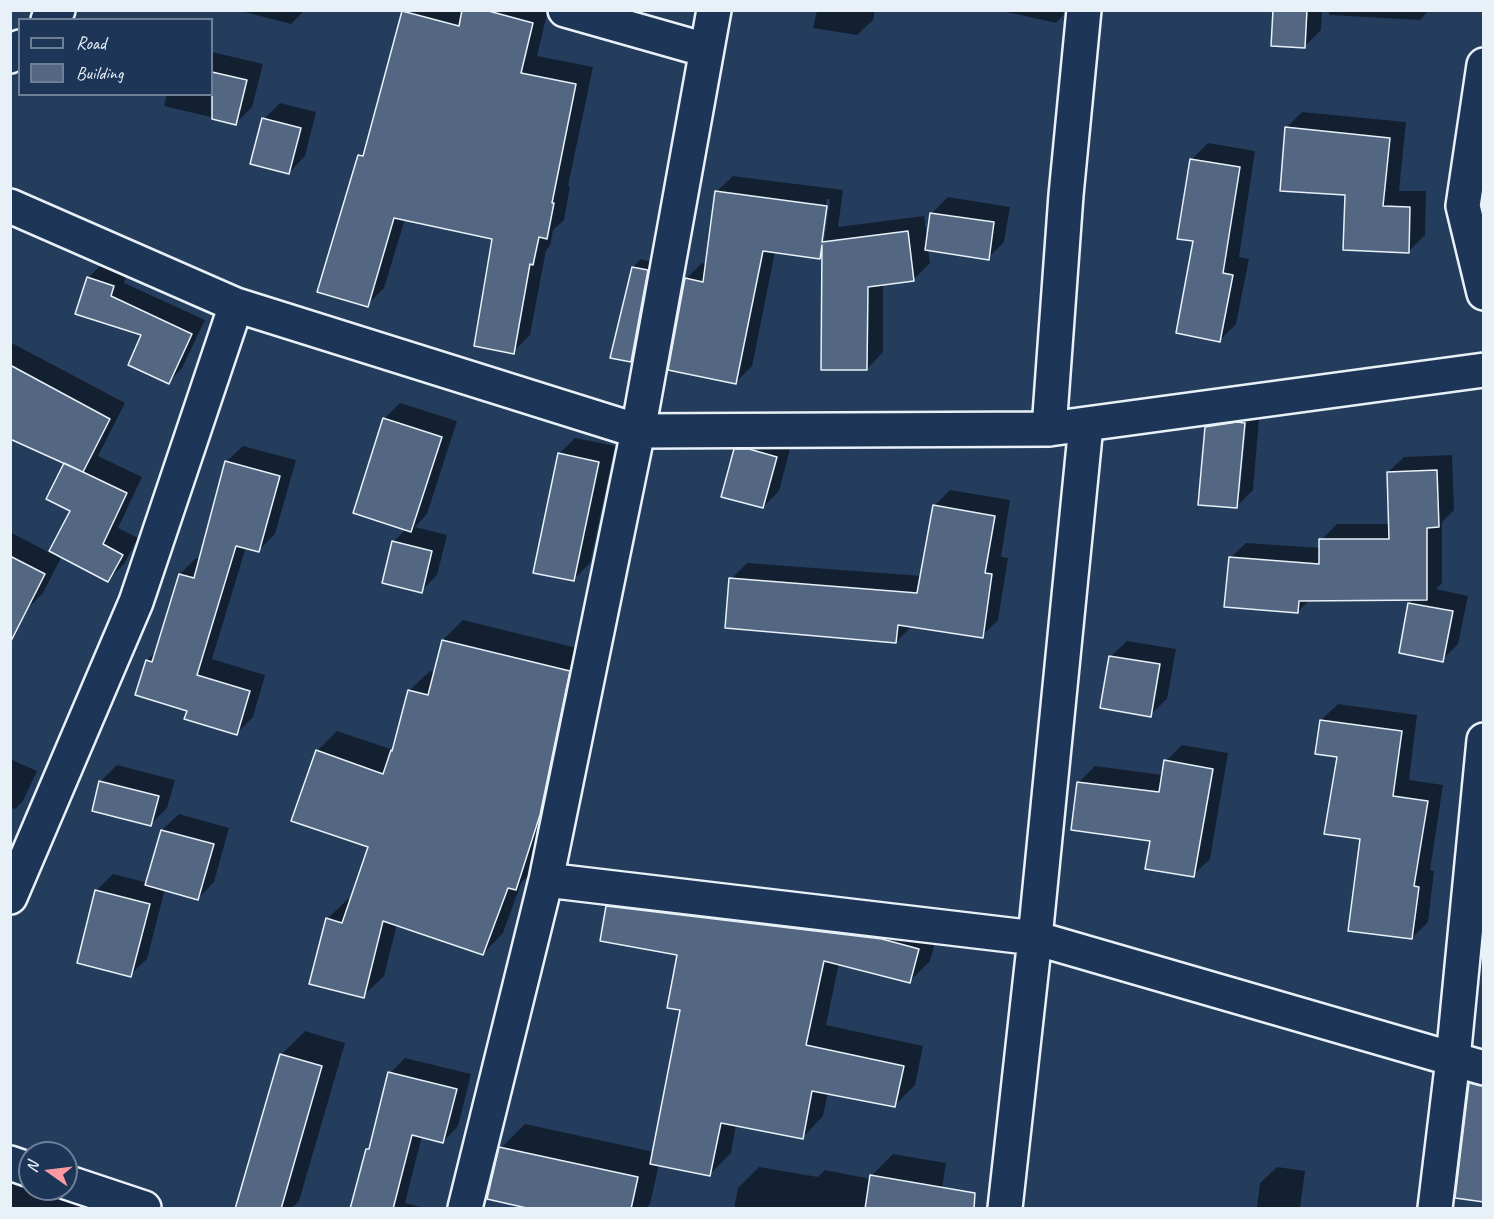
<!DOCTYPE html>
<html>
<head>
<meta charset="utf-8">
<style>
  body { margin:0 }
  #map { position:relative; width:1494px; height:1219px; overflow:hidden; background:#253d5d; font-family:Caveat,sans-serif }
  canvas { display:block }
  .frame { position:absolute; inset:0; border:12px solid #e8f1f8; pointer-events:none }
  .legend { position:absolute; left:18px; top:18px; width:195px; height:78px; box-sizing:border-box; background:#1d3557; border:2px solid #6e8097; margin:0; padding:8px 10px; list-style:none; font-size:18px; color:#e8f1f8 }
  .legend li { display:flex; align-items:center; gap:12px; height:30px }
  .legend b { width:30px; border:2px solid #6e8097 }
  .north { position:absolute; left:18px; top:1141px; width:60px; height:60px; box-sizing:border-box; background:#1d3557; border:2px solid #6e8097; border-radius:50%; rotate:284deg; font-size:16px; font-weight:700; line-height:24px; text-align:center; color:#e8f1f8 }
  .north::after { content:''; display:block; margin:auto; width:21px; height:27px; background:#ff9aa2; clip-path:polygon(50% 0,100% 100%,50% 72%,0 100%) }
</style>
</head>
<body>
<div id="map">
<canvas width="1494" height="1219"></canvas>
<div class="frame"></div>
<ul class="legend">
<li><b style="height:8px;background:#1d3557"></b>Road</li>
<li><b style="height:16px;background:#536782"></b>Building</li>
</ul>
<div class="north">N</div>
</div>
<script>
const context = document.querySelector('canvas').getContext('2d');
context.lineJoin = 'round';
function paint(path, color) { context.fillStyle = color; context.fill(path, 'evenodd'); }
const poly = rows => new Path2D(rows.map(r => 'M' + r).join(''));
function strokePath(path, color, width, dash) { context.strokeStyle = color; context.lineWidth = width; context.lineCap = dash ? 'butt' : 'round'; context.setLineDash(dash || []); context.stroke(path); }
const shadow = poly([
  [237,10,305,10,291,24],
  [404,10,548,10,537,56,593,67,568,186,570,186,564,220,553,230,550,246,546,250,530,335,513,352,494,238,405,219,384,288,367,305,360,156,366,150],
  [815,10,875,10,873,20,857,35,813,28,817,11],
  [998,10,1068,10,1056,23],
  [1275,10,1322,10,1321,30,1304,47],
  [1329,10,1429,10,1420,20,1329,15],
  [212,52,263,64,252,107,236,123,164,106,167,94,212,94],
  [280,103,316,112,305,156,289,173,264,119],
  [1302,112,1406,122,1399,191,1426,191,1425,235,1409,251,1346,194,1286,128],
  [1208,143,1255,151,1239,257,1249,259,1236,324,1220,340,1191,160],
  [733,176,843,190,838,227,924,216,927,238,932,213,948,197,1010,207,1004,242,988,258,928,249,930,263,914,279,883,283,883,352,867,369,824,254,820,257,775,252,752,366,736,382,686,279,702,263,707,264,716,192],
  [827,199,830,199,824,242,821,242],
  [641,259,655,263,639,353,631,361,633,267],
  [102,264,127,272,124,283,205,320,182,368,169,382,143,335,88,278],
  [10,342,125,403,98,456,142,477,118,528,138,538,124,564,108,580,62,556,43,593,27,609,10,600,10,532,50,553,72,511,65,464,10,437],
  [400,403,457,421,427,514,415,527,447,535,437,575,421,591,393,542,406,529,384,419],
  [1260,408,1253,490,1237,506,1207,427,1223,411],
  [1244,416,1247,416,1240,491,1237,491],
  [751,434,792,441,779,491,763,507,735,450],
  [575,438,615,446,590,563,574,579,559,454],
  [243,446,296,460,275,534,259,550,246,547,212,659,265,675,253,717,237,733,189,710,147,660,157,650,180,574,196,558,200,559,226,462],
  [1452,455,1454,510,1442,522,1442,583,1436,589,1468,596,1458,644,1442,660,1409,604,1414,599,1310,599,1298,612,1230,558,1246,543,1321,548,1321,540,1337,524,1390,524,1388,472,1404,457],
  [950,490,1010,500,1001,557,1008,558,998,620,982,636,912,626,896,642,731,579,747,563,922,576,934,506],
  [463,620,589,651,536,868,521,883,503,933,483,954,397,924,384,976,363,996,327,919,348,899,352,900,370,846,317,751,337,731,393,750,409,691,430,671,435,672,443,640],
  [1127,641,1176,649,1167,699,1150,715,1110,657],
  [1338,704,1417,715,1409,780,1443,785,1430,870,1434,871,1428,922,1412,938,1362,838,1338,756,1321,720],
  [1182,745,1228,753,1210,859,1193,875,1152,839,1078,783,1095,766,1163,775,1166,761],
  [10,759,37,771,23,801,15,809,10,807],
  [117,765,175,780,167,808,151,824,101,781],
  [179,814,229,828,214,882,198,899,165,889,147,959,130,975,79,962,97,890,113,874,148,883,162,830],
  [628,886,939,928,930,961,909,982,839,963,826,1025,923,1046,915,1085,894,1106,828,1092,823,1116,803,1137,736,1124,731,1153,710,1174,659,1164,650,1204,646,1208,538,1208,501,1148,525,1124,654,1152,681,1009,679,954,608,907],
  [305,1031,345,1043,299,1201,292,1208,237,1208,281,1055],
  [405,1058,471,1074,458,1126,443,1142,422,1136,405,1203,425,1208,352,1208,367,1149,372,1145,390,1073],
  [893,1154,946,1163,939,1208,734,1208,738,1188,759,1167,818,1177,825,1170,871,1179,872,1175],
  [1277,1167,1305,1171,1300,1208,1257,1208,1260,1183],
  [10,1173,30,1186,30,1189,40,1189,97,1208,10,1208]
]);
const building = poly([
  [462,10,485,10,533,23,521,73,576,84,552,203,554,203,547,239,539,237,533,265,530,264,514,354,474,346,492,239,394,218,368,307,317,292,358,155,363,156,402,11,459,26,462,10],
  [1273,10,1307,10,1305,48,1271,46,1273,10],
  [212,72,247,80,236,125,212,119,212,72],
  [262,118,301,128,289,174,250,164,262,118],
  [1285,127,1390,138,1383,206,1410,207,1409,253,1343,250,1345,195,1280,191,1285,127],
  [1190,159,1240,167,1223,273,1233,275,1220,342,1176,333,1193,241,1177,239,1190,159],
  [715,191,827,206,822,242,908,231,914,281,868,287,867,370,821,370,822,245,820,259,763,251,736,384,668,370,685,278,703,282,715,191],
  [930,213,994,222,989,260,925,250,930,213],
  [632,267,648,270,631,362,610,358,632,267],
  [87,277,114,286,111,296,192,334,169,384,128,365,141,335,75,314,87,277],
  [10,365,110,419,83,472,10,439,10,365],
  [383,418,442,437,411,532,353,513,383,418],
  [1237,422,1245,423,1237,508,1198,505,1205,427,1237,422],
  [734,449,749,449,777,457,763,508,721,497,734,449],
  [558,453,599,462,574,581,533,573,558,453],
  [225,461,280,476,259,552,236,546,197,675,250,691,237,735,184,719,187,711,135,695,146,660,152,662,179,574,194,578,225,461],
  [64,463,127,493,103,544,123,555,108,582,49,551,70,511,46,499,64,463],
  [1437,470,1439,527,1427,528,1427,600,1299,601,1298,613,1224,607,1229,557,1319,564,1319,539,1389,539,1387,472,1437,470],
  [933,505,995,516,985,573,992,574,983,638,898,625,896,643,725,628,729,578,917,593,933,505],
  [392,541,432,551,422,593,382,583,392,541],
  [10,556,45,574,10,643,10,556],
  [1408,603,1453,611,1443,662,1399,653,1408,603],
  [442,640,570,671,540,815,516,890,508,888,483,955,383,921,364,998,309,984,326,918,342,923,368,847,291,821,316,750,383,774,391,750,392,751,408,690,428,695,442,640],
  [1109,656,1160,664,1151,717,1100,708,1109,656],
  [1320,720,1402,731,1393,796,1428,801,1414,886,1419,887,1412,939,1348,931,1360,839,1324,834,1337,757,1315,754,1320,720],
  [1164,760,1213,769,1194,877,1145,869,1150,841,1071,830,1077,782,1159,792,1164,760],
  [99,781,159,796,151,826,92,811,99,781],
  [161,830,214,844,198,900,145,885,161,830],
  [95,890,150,904,131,977,77,963,95,890],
  [606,906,882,939,919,949,910,983,824,961,806,1045,904,1066,895,1107,812,1091,803,1139,721,1123,710,1176,650,1164,680,1010,667,1008,677,955,600,941,606,906],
  [280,1054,322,1066,281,1209,235,1209,280,1054],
  [388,1072,457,1089,443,1143,412,1135,393,1209,350,1209,366,1149,369,1149,388,1072],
  [1469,1083,1484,1086,1484,1202,1455,1198,1469,1083],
  [499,1147,638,1177,631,1209,531,1209,487,1199,499,1147],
  [870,1175,975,1193,974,1209,865,1209,870,1175]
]);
const minor = poly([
  [565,10,706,50],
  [48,20,58,10],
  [10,56,20,47],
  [1484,65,1463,206,1484,293],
  [10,206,236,305,638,431,1049,429,1484,370],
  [1049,429,1066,195,1084,10],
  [546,880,1035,938,1484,1068],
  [10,897,136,602,236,305],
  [10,1163,30,1170],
  [66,1182,144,1208],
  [465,1208,546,880,638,431,714,10],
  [1005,1208,1035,938,1086,425],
  [1435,1208,1453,1059,1484,740]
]);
paint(shadow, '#0007');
paint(building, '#536782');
strokePath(building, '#e8f1f8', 1.5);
strokePath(minor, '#e8f1f8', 38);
strokePath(minor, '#1d3557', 33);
</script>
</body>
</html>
